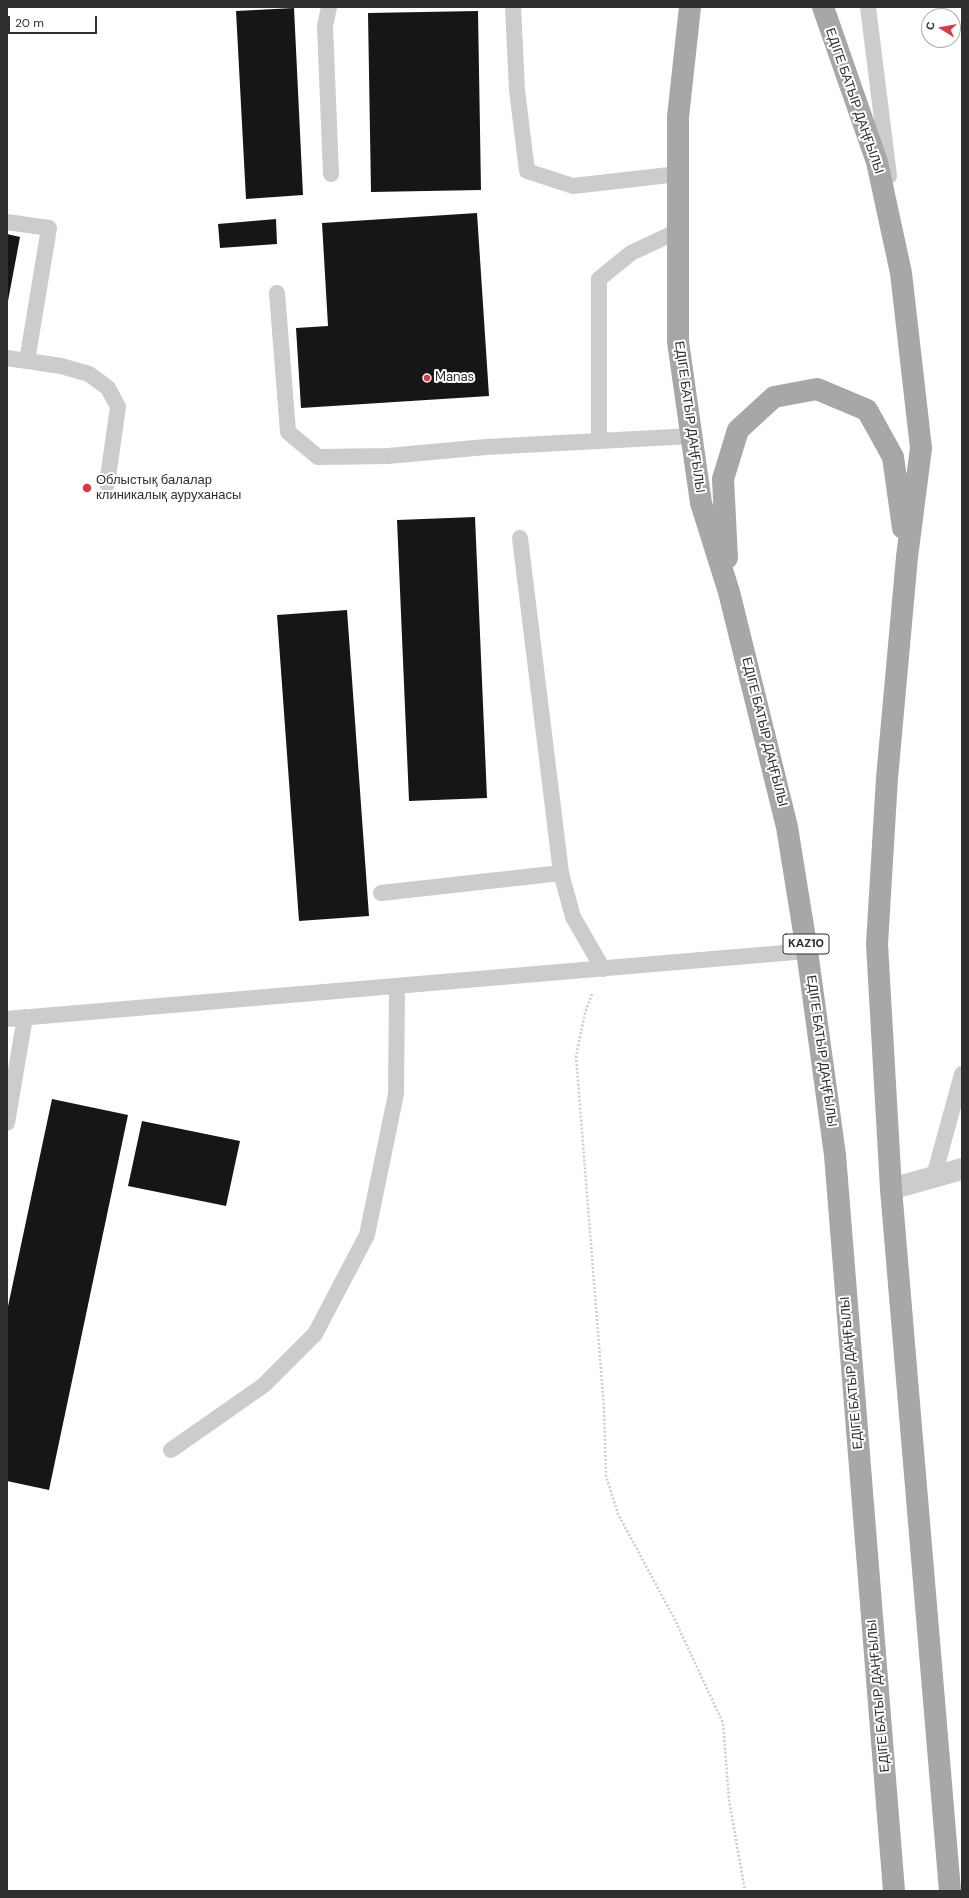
<!DOCTYPE html>
<html>
<head>
<meta charset="utf-8">
<style>
  body { margin:0 }
  #map { position:relative; width:969px; height:1898px; overflow:hidden; background:#fff; font-family:"DM Sans",sans-serif }
  canvas { display:block }
  .frame { position:absolute; inset:0; border:8px solid #2f2f2f; pointer-events:none }
  .north { position:absolute; left:921px; top:8px; width:40px; height:40px; box-sizing:border-box; background:#fff; border:1px solid #acacac; border-radius:50%; rotate:281deg; font-size:11px; font-weight:700; line-height:16px; text-align:center; color:#2f2f2f }
  .north::after { content:''; display:block; margin:auto; width:14px; height:18px; background:#dd393f; clip-path:polygon(50% 0,100% 100%,50% 72%,0 100%) }
  .scale { position:absolute; left:8px; top:16px; width:89px; height:18px; box-sizing:border-box; border:2px solid #2f2f2f; border-top:0; padding-left:5px; font-size:12px; line-height:14px; white-space:nowrap; color:#2f2f2f; -webkit-text-stroke:3px #fff; paint-order:stroke }
</style>
</head>
<body>
<div id="map">
<canvas width="969" height="1898"></canvas>
<div class="frame"></div>
<div class="north">С</div>
<div class="scale">20 m</div>
</div>
<script>
const context = document.querySelector('canvas').getContext('2d');
context.lineJoin = 'round';
function paint(path, color) { context.fillStyle = color; context.fill(path, 'evenodd'); }
const poly = rows => new Path2D(rows.map(r => 'M' + r).join(''));
function strokePath(path, color, width, dash) { context.strokeStyle = color; context.lineWidth = width; context.lineCap = dash ? 'butt' : 'round'; context.setLineDash(dash || []); context.stroke(path); }
function drawText(font, color, halo, rows, align = 'center') {
  context.font = font + ' "DM Sans",sans-serif'; context.lineWidth = 4; context.setLineDash([]); context.textBaseline = 'middle'; context.strokeStyle = halo; context.fillStyle = color; for (const [text, x, y, turn = 0] of rows) {
    context.save(); context.translate(x, y); context.rotate((+turn || 0) * Math.PI / 180); context.textAlign = isNaN(turn) ? turn : align; if (halo) context.strokeText(text, 0, 0); context.fillText(text, 0, 0); context.restore();
  }
}
const building = poly([
  [294,8,303,195,246,199,236,11],
  [478,11,481,190,371,192,368,13],
  [477,213,489,396,301,408,296,328,328,326,322,223],
  [276,219,277,244,220,248,218,224],
  [7,234,20,237,8,301,7,301],
  [475,517,487,798,409,801,397,520],
  [347,610,369,916,299,921,277,615],
  [52,1099,128,1115,49,1490,7,1481,7,1311],
  [142,1121,240,1141,226,1206,128,1186]
]);
const path = poly([
  [592,994,585,1013,576,1056,604,1408,606,1476,618,1514,674,1618,723,1723,729,1800,745,1891]
]);
const lane = poly([
  [329,7,325,26,331,174],
  [513,7,517,90,527,171,573,186,678,174],
  [868,7,889,176],
  [7,222,49,228,27,361],
  [277,293,288,432,318,457,388,456,486,447,692,436],
  [7,358,61,366,89,374,108,388,118,407,107,484],
  [599,441,599,279,631,253,678,231],
  [520,538,561,873,573,917,603,969],
  [381,893,561,873],
  [7,1019,807,951],
  [7,1123,25,1017],
  [934,1176,962,1074],
  [171,1450,264,1385,315,1334,367,1235,396,1094,397,986]
]);
const street = poly([
  [891,1189,962,1169]
]);
const primary = poly([
  [690,7,678,117,678,342,701,503,729,592,787,827,807,951,835,1155,894,1891],
  [823,7,877,162,901,273,921,448,907,557,887,778,877,944,891,1189,950,1891],
  [727,558,723,479,738,430,774,397,817,389,867,410,893,457,903,528]
]);
const markers = [
  [427,378,4,"#dd393f"],
  [87,488,5,"#dd393f"]
];
const shields = [
  [806,944,46]
];
const shieldNames = [
  ["KAZ10",806,944]
];
const streetNames = [
  ["ЕДІГЕ БАТЫР ДАҢҒЫЛЫ",854,101,71],
  ["ЕДІГЕ БАТЫР ДАҢҒЫЛЫ",689,417,82],
  ["ЕДІГЕ БАТЫР ДАҢҒЫЛЫ",764,732,76],
  ["ЕДІГЕ БАТЫР ДАҢҒЫЛЫ",821,1051,82],
  ["ЕДІГЕ БАТЫР ДАҢҒЫЛЫ",852,1373,-95],
  ["ЕДІГЕ БАТЫР ДАҢҒЫЛЫ",879,1696,-95]
];
const poiNames = [
  ["Manas",435,378],
  ["Облыстық балалар",96,481],
  ["клиникалық ауруханасы",96,496]
];
paint(building, '#161616');
strokePath(path, '#ccc', 2.5, [2, 2]);
strokePath(lane, '#ccc', 16);
strokePath(street, '#ccc', 22);
strokePath(primary, '#a7a7a7', 22);
for (const [x, y, r, color] of markers) { const dot = new Path2D(); dot.arc(x, y, r, 0, 2 * Math.PI); context.fillStyle = color; context.fill(dot); strokePath(dot, '#fff', 1.5); }
for (const [x, y, w] of shields) { const box = new Path2D(); box.roundRect(x - w / 2, y - 10, w, 20, 3); context.fillStyle = '#fff'; context.fill(box); strokePath(box, '#2f2f2f', 1); }
drawText('bold 12px', '#2f2f2f', null, shieldNames);
drawText('13px', '#2f2f2f', '#fff', streetNames);
drawText('13px', '#2f2f2f', '#fff', poiNames, 'left');
</script>
</body>
</html>
